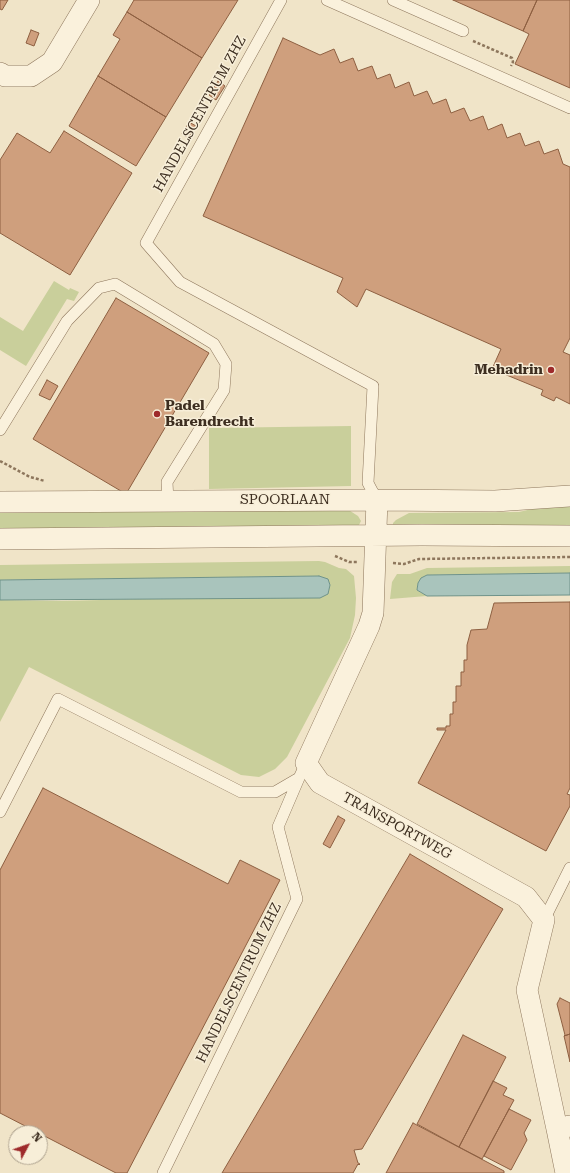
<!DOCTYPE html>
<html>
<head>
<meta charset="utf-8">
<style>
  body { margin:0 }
  #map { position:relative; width:570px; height:1173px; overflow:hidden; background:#f0e4c8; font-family:"Roboto Serif",serif }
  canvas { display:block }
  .north { position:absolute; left:8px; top:1125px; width:40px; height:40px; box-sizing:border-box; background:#f7eed8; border:1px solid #ada18e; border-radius:50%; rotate:49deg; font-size:11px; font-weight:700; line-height:16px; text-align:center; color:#3d2e20 }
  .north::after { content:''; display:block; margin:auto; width:14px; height:18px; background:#9e2a2b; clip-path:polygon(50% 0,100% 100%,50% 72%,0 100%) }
</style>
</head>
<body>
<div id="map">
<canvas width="570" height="1173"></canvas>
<div class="north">N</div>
</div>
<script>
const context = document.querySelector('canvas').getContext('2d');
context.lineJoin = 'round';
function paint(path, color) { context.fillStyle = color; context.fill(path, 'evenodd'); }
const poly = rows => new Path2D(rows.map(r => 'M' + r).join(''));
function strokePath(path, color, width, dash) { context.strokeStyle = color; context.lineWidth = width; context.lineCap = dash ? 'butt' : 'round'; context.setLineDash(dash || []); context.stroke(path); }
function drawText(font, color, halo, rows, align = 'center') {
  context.font = font + ' "Roboto Serif",serif'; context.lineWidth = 3; context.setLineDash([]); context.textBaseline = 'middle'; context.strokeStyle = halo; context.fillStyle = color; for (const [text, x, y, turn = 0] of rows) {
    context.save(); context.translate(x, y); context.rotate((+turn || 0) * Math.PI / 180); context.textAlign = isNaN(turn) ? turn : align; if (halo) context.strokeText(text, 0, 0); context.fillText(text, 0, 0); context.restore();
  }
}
const green = poly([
  [54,281,69,290,70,288,79,292,74,301,67,299,26,366,0,350,0,317,23,331],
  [351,426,351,486,209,489,209,428],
  [565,501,570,501,570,527,393,527,393,523,396,520,409,513,519,512],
  [0,508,347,509,358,516,361,521,359,525,0,533],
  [319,561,325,562,339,568,346,569,354,576,356,598,355,615,350,638,287,757,275,769,259,777,241,775,29,667,0,722,0,600,63,601,327,594,330,585,319,576,0,580,0,565],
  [570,566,570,573,427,575,418,583,417,587,417,590,427,596,390,599,392,582,397,574,410,574,427,568]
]);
const water = poly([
  [570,573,570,595,427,596,417,590,418,583,421,578,427,575,570,573],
  [319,576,328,579,330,585,328,594,320,598,0,600,0,580,319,576]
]);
const building = poly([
  [0,0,8,0,2,10,0,9,0,0],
  [134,0,238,0,202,58,127,12,134,0],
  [453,0,537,0,523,31,453,0],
  [537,0,570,0,570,88,515,64,529,34,523,31,537,0],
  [127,12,202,58,166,117,98,76,120,39,113,35,127,12],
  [31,30,39,33,34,46,26,43,31,30],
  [283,38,320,55,334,49,340,63,353,58,358,71,372,66,377,79,390,74,395,88,409,82,414,96,427,91,433,104,446,99,451,113,464,108,470,121,483,116,488,130,502,124,507,138,520,133,525,146,539,141,544,154,558,149,563,164,570,167,570,338,563,352,570,355,570,404,556,397,554,401,541,395,543,390,492,369,501,349,366,289,357,307,337,292,343,278,203,216,283,38],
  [98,76,166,117,136,166,69,126,98,76],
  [218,81,225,86,216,100,209,95,218,81],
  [189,122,196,126,188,138,182,134,189,122],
  [64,131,132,173,70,275,0,233,0,160,17,133,50,153,64,131],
  [116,298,209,353,126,494,33,439,116,298],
  [47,380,58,386,50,400,39,395,47,380],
  [570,602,570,788,567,794,570,795,570,806,546,851,418,783,446,730,437,730,437,728,446,728,446,726,450,726,450,714,453,714,453,702,456,702,456,686,461,686,461,672,464,672,464,660,467,660,467,645,471,630,487,629,494,603,570,602],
  [43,788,228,884,240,860,280,880,127,1173,116,1173,0,1113,0,870,43,788],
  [338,816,345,820,330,848,323,844,338,816],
  [410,854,503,909,362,1149,354,1150,358,1163,360,1164,359,1165,358,1164,353,1173,222,1173,410,854],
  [560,998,570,1003,570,1034,564,1036,565,1035,557,1004,560,998],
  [570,1034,570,1062,564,1036,570,1034],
  [463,1035,506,1057,459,1147,417,1124,463,1035],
  [493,1081,507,1088,503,1095,514,1100,482,1159,459,1147,493,1081],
  [509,1109,531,1120,524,1133,527,1140,511,1170,484,1156,509,1109],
  [413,1123,504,1171,504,1173,386,1173,413,1123]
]);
const path = poly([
  [473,41,512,58,513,62,511,66],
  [0,461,30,477,45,481],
  [335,556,349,562,357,562],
  [393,563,404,564,419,559,570,557]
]);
const lane = poly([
  [281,0,146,243,180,282,373,386,368,483,377,500],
  [327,0,570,108],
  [393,0,463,31],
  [0,430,67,321,99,288,115,284,214,344,226,364,224,390,167,482,168,501],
  [0,812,58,699,241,792,275,792,299,778],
  [544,920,570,868],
  [163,1173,297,899,278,827,299,778,306,763]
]);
const street = poly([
  [0,73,5,76,31,76,52,62,89,0],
  [377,500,373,613,369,626,306,763,320,783,526,897,544,920,527,990,557,1129],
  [0,502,377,500,495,501,570,496],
  [0,539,422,535,570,536],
  [566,1173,557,1129,570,1126]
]);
const markers = [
  [551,370,4,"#9e2a2b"],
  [157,414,4,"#9e2a2b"]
];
const streetNames = [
  ["HANDELSCENTRUM ZHZ",200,114,-61],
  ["SPOORLAAN",285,500],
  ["TRANSPORTWEG",397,826,29],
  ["HANDELSCENTRUM ZHZ",239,983,-64]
];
const poiNames = [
  ["Mehadrin",543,370],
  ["Padel",165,406,"left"],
  ["Barendrecht",165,422,"left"]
];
paint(green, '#c9cf9b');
paint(water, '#a9c4bc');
strokePath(water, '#6f938a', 1);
paint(building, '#cf9f7d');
strokePath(building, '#8d5f41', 1);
strokePath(lane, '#8d765c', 12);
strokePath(street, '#8d765c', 22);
strokePath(path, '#8d765c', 2.5, [3, 2]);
strokePath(lane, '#faf1dc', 11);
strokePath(street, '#faf1dc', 21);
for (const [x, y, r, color] of markers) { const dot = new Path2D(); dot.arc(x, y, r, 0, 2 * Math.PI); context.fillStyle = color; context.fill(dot); strokePath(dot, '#f7eed8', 1.5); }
drawText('14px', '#3d2e20', '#f7eed8', streetNames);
drawText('bold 14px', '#3d2e20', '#f7eed8', poiNames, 'right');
</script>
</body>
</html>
